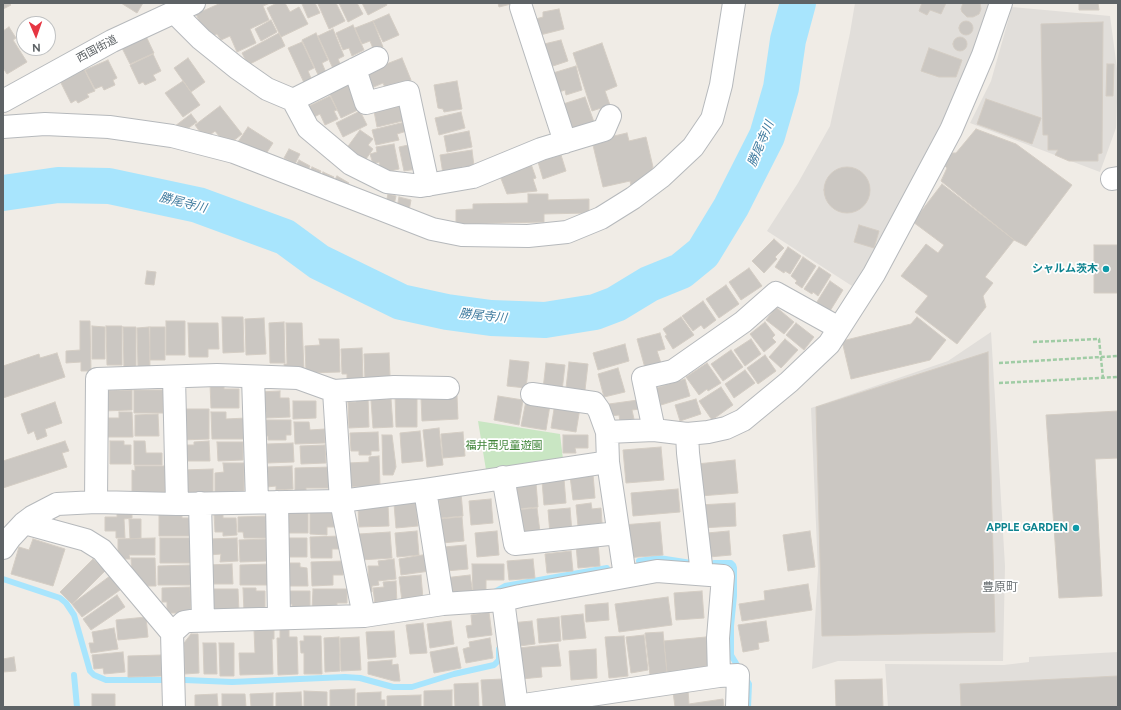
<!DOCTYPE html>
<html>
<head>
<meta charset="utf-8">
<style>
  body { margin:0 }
  #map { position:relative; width:1121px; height:710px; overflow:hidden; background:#f0ece6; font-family:Figtree,sans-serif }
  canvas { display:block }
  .frame { position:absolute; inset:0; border:4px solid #5e6366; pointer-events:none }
  .north { position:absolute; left:16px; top:16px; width:40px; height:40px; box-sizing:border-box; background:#fff; border:1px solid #bfc1c2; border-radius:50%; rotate:178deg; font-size:11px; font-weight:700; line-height:16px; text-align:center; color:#5e6366 }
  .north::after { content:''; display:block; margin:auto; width:14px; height:18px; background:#e63642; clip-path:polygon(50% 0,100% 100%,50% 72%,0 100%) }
</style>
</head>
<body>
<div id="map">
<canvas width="1121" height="710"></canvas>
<div class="frame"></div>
<div class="north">N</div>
</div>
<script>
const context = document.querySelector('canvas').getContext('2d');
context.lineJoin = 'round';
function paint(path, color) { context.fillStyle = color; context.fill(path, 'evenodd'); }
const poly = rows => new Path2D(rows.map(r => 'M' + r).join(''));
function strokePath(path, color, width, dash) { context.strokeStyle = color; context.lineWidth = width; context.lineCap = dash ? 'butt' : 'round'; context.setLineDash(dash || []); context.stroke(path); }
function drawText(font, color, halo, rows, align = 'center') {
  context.font = font + ' Figtree,"Noto Sans JP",sans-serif'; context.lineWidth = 3.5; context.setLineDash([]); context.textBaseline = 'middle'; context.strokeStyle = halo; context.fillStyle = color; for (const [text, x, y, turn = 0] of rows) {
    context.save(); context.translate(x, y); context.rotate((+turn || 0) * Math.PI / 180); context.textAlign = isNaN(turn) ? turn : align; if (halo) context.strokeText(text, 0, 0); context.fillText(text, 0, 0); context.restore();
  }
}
const industrial = poly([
  [855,3,992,3,950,108,876,251,852,286,767,231,798,183,830,126,850,33],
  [1012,7,1110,16,1118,76,1116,128,1100,172,970,123,991,81],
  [991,332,1005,566,1003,661,838,661,812,669,818,571,811,408,948,361],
  [1118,652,1118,707,888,707,885,664,1004,665,1029,662,1029,657]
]);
const green = poly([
  [478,421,560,434,563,459,486,470]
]);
const stream = poly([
  [639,561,659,558,691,563],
  [714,563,731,563,733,565,734,568,734,596,731,626,731,655,740,670],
  [3,579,60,598,66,603,74,615,90,671,94,675,106,680,163,680],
  [496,591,505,586,607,568],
  [74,675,77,707],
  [746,679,749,684,748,707],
  [185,680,232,682,345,677,360,678,393,687,412,687,454,674,494,665,499,660,499,649]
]);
const river = poly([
  [3,193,58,185,109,186,198,205,285,237,319,262,401,302,447,312,491,318,545,320,595,312,616,304,649,284,681,271,703,253,731,207,767,136,781,88,788,40,798,3]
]);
const building = poly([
  [3,3,9,3,11,5,3,9,3,3],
  [121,3,143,3,137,13,121,3],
  [221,3,270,3,263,6,269,20,250,29,256,43,237,52,230,36,221,40,217,34,207,38,196,14,221,3],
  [277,3,285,3,290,12,299,7,308,24,281,37,267,8,277,3],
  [303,3,315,3,320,13,308,18,302,4,303,3],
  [320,3,336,3,345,21,329,29,318,4,320,3],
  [339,3,357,3,363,14,348,22,339,3],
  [362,3,386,3,387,5,368,15,362,3],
  [498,3,515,3,499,7,498,3],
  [922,3,946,3,941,14,930,10,927,15,919,11,922,3],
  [963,3,980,3,981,9,979,14,973,17,967,17,962,12,961,9,963,3],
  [1079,3,1098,3,1099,10,1079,10,1079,3],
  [559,9,564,29,536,36,532,20,543,17,543,12,559,9],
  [389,14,399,35,383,42,373,21,389,14],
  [271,20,277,32,261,41,255,29,271,20],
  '959 28a7 7 0 1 1 14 0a7 7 0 1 1-14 0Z',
  [373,21,383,47,374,51,370,41,362,44,355,28,373,21],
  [1103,22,1102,153,1098,154,1098,161,1069,161,1055,155,1058,150,1048,150,1048,135,1043,135,1041,24,1103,22],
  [353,25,364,50,352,56,349,48,343,50,336,33,353,25],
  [9,27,16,38,13,40,27,62,7,74,3,68,3,31,9,27],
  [333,29,344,56,338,59,343,71,336,75,318,36,333,29],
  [279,33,285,46,248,65,242,53,279,33],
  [316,33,328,60,322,63,327,75,320,79,302,40,316,33],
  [145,34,154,53,130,64,121,46,145,34],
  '953 44a7 7 0 1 1 14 0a7 7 0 1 1-14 0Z',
  [561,40,568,61,550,67,544,44,561,40],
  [302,42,314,68,308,71,313,83,306,87,288,48,302,42],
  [602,43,617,86,605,91,610,105,592,111,573,53,602,43],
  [929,48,962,60,956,77,939,77,921,71,929,48],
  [153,54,161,71,153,75,156,80,145,85,143,82,139,84,130,65,153,54],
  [188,58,205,82,191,92,174,68,188,58],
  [402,58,411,80,386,90,383,83,369,89,363,73,402,58],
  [108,60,117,78,113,80,115,85,104,90,102,86,95,89,85,70,108,60],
  [1107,64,1114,64,1113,96,1106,96,1107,64],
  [576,66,582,90,566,95,565,90,559,92,553,73,576,66],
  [84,69,95,91,87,94,89,97,78,103,76,100,71,103,60,81,84,69],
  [183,81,200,105,183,117,165,93,183,81],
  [457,81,462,109,444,112,443,109,438,108,434,85,457,81],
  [350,82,362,108,341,118,329,92,350,82],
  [330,96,337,110,334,111,338,119,325,125,320,114,312,118,307,107,330,96],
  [585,97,594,122,569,130,560,105,585,97],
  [986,99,1041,118,1032,144,977,124,986,99],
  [403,104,407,120,377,127,374,111,403,104],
  [220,106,242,134,227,146,215,131,205,139,195,125,220,106],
  [360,111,367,125,343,137,336,123,360,111],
  [461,112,465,128,439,135,435,118,461,112],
  [191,114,197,122,180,134,175,126,191,114],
  [405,122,407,131,397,134,399,140,376,145,372,130,405,122],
  [248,127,273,143,264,157,236,145,248,127],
  [976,129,1016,144,1072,185,1026,246,1014,240,941,181,947,168,942,163,950,153,956,153,976,129],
  [360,130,373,139,368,145,373,149,364,162,346,149,360,130],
  [469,131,472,147,447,152,444,136,469,131],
  [627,133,629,141,646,137,653,167,651,176,631,186,630,181,603,187,592,141,627,133],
  [394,144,399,169,382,173,379,162,373,164,370,154,377,152,376,147,394,144],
  [413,144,417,169,404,171,399,147,413,144],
  [289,149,300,154,295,164,284,158,289,149],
  [472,150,474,166,462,167,463,171,443,174,440,155,472,150],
  [561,155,566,171,543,179,538,162,561,155],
  [299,160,310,166,306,175,294,169,299,160],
  [531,164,536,178,533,179,537,191,507,194,500,176,531,164],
  [312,167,321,171,318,178,309,173,312,167],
  '824 190a23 23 0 1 1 46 0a23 23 0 1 1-46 0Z',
  [323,172,334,177,330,183,320,178,323,172],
  [337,176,349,183,345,189,333,183,337,176],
  [942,184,1014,240,985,277,993,283,983,296,986,307,957,344,915,312,928,296,901,276,926,244,938,253,944,245,913,222,942,184],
  [388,194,396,196,394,205,386,203,388,194],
  [528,194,548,194,548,200,589,199,589,213,544,214,544,222,456,224,456,210,473,209,473,204,528,203,528,194],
  [399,197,411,200,409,211,397,208,399,197],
  [859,225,879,231,874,248,854,242,859,225],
  [774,239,784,248,775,257,777,259,764,273,752,261,774,239],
  [1094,245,1118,245,1118,293,1094,293,1094,245],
  [788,247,801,256,790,274,785,271,784,273,775,267,788,247],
  [803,257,816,266,802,288,795,283,797,281,791,276,803,257],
  [819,267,831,275,818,296,813,292,812,294,804,289,819,267],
  [749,268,762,286,741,300,729,282,749,268],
  [147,271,156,272,154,285,145,284,147,271],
  [830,281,843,290,830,311,828,309,826,312,815,305,830,281],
  [726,285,739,304,719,318,706,299,726,285],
  [703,301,716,320,704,329,701,325,693,331,682,316,703,301],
  [776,307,794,322,784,334,766,320,776,307],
  [222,317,243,317,244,352,223,353,222,317],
  [681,317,694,335,673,349,665,336,667,335,663,329,681,317],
  [917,317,946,340,930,360,851,379,842,341,911,324,917,317],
  [264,318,266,354,246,355,245,319,264,318],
  [80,321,90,321,91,371,81,371,81,362,66,363,66,351,80,350,80,321],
  [166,321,185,321,185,355,166,355,166,321],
  [284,322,285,363,270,363,269,323,284,322],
  [765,322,775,335,772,338,776,342,764,352,750,334,765,322],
  [188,323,218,323,219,349,208,349,208,357,189,357,188,323],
  [286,323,302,323,304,370,285,370,284,364,287,364,286,323],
  [796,323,814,337,804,350,786,335,796,323],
  [92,326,105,327,105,359,92,359,92,326],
  [106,326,122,326,122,365,107,365,106,326],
  [123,327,136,327,136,369,124,370,123,327],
  [149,327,150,368,138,368,137,328,149,327],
  [150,327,165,327,165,360,150,360,150,327],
  [660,333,665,349,657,351,661,363,645,368,637,339,660,333],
  [319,339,339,339,340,372,306,373,305,346,320,345,319,339],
  [751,339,761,354,745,366,734,350,751,339],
  [785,339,798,350,781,368,769,357,785,339],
  [625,344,629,361,598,370,593,353,625,344],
  [362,348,363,380,347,380,347,374,342,374,341,349,362,348],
  [731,350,743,367,723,381,711,364,731,350],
  [988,352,995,632,822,636,816,407,988,352],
  [57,353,65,377,3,398,3,366,39,354,40,358,57,353],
  [389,353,390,376,379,377,379,381,365,381,364,354,389,353],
  [765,355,776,371,758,384,747,368,765,355],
  [510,360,529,362,526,388,507,386,510,360],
  [569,362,588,364,585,390,566,388,569,362],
  [546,363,565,365,562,391,543,389,546,363],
  [707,363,721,383,708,391,707,389,699,395,686,377,707,363],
  [618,368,625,392,604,397,598,374,618,368],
  [745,370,755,383,734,398,725,384,745,370],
  [685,379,690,396,661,405,656,388,685,379],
  [210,384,224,384,224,389,239,389,239,408,211,408,210,384],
  [721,387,733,405,712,420,699,401,721,387],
  [132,390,132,410,103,411,102,391,132,390],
  [134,390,163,390,163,413,134,413,134,390],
  [280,391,280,398,289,398,290,417,266,418,266,412,261,412,260,392,280,391],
  [417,393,417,427,396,427,395,394,417,393],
  [457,396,458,419,422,421,421,398,457,396],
  [498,396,523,400,519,425,494,420,498,396],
  [368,397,369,427,349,428,348,402,356,402,356,398,368,397],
  [391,399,393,427,373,428,371,400,391,399],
  [696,399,701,414,680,421,675,405,696,399],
  [638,400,640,409,632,410,634,419,620,422,619,415,611,416,609,404,638,400],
  [293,401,316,401,316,418,293,419,293,401],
  [526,401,550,405,546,430,521,426,526,401],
  [55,402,62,423,45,429,47,436,37,440,34,431,28,434,21,414,55,402],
  [555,403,580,408,576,432,551,428,555,403],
  [181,409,209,409,209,439,181,440,181,409],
  [1118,411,1118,458,1095,459,1102,596,1059,598,1046,415,1118,411],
  [119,412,132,412,133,437,108,437,108,418,119,418,119,412],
  [211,412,226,412,226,419,246,418,246,439,212,439,211,412],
  [158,414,159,436,135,436,135,415,158,414],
  [262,420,291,420,291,435,286,435,286,440,268,440,268,436,263,436,262,420],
  [294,422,309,422,310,430,325,429,325,443,295,444,294,422],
  [439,428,443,465,427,467,423,430,439,428],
  [420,431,423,461,402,463,400,433,420,431],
  [378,432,379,451,371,451,371,455,359,455,359,451,351,451,350,433,378,432],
  [463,432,465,456,443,458,441,434,463,432],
  [382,435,392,435,396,467,393,475,383,475,382,435],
  [563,435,588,435,588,448,575,448,576,453,563,453,563,435],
  [65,441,69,451,62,453,67,467,3,488,3,461,65,441],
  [110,441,124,441,124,445,131,445,131,464,110,464,110,441],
  [134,441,145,441,146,453,162,453,162,465,134,465,134,441],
  [209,441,210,461,184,461,184,445,194,445,194,442,209,441],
  [217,442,243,442,243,460,218,461,217,442],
  [293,443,294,462,268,463,267,444,293,443],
  [325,445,326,463,301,464,300,446,325,445],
  [661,447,664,480,626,483,623,450,661,447],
  [379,456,380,486,349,487,348,463,369,462,369,457,379,456],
  [735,460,738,493,700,496,697,464,735,460],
  [223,463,244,463,244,492,215,493,215,473,224,472,223,463],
  [135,466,165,466,165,492,132,492,132,470,135,471,135,466],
  [292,466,293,489,276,490,276,486,267,487,266,467,292,466],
  [332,467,332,488,306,488,306,493,295,493,295,468,332,467],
  [213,469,213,494,184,494,183,470,213,469],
  [593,474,595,498,573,500,570,476,593,474],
  [564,479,566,503,544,505,542,481,564,479],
  [536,483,538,507,516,509,514,485,536,483],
  [678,489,680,512,633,516,631,493,678,489],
  [461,492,463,516,441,518,438,494,461,492],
  [491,499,493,523,471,525,469,501,491,499],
  [416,502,418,526,396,528,394,504,416,502],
  [591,503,592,509,601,508,602,523,578,526,576,505,591,503],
  [735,503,736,526,701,528,699,505,735,503],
  [388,505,389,526,359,527,358,507,388,505],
  [537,508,540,532,518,534,515,510,537,508],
  [570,508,572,532,550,534,548,510,570,508],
  [284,510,308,510,308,533,284,533,284,510],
  [310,511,338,511,338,527,327,527,327,535,310,534,310,511],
  [132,512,132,518,124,519,125,538,116,538,116,531,105,531,105,517,117,517,117,513,132,512],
  [159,513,182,513,182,518,190,518,190,536,159,536,159,513],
  [214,513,223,513,223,518,236,518,237,535,223,536,223,532,215,532,214,513],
  [269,516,270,538,244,538,243,532,238,532,238,517,269,516],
  [462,517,464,541,442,543,439,519,462,517],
  [129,519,141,519,141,538,130,539,129,519],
  [660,522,663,555,625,558,622,525,660,522],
  [417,531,419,555,397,557,395,533,417,531],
  [497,531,499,555,477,557,475,533,497,531],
  [729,531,731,555,709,557,707,533,729,531],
  [810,531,815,567,788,571,783,535,810,531],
  [390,532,392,558,360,560,359,534,390,532],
  [341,536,342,549,332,549,332,558,311,558,310,537,341,536],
  [155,538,155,555,129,555,130,559,118,559,118,539,155,538],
  [160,538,193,538,193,563,160,563,160,538],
  [237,538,238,561,220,562,221,554,209,555,209,539,237,538],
  [285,538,307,538,307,557,285,557,285,538],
  [33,539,65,549,53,586,11,574,19,547,29,550,33,539],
  [267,539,267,561,240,562,239,540,267,539],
  [598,542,600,566,578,568,576,545,598,542],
  [466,545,468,569,446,571,444,547,466,545],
  [571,551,573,571,547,573,545,554,571,551],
  [428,554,430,571,401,575,399,559,428,554],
  [131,558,155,558,156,586,140,586,140,578,132,578,131,558],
  [93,559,105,571,72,604,60,592,93,559],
  [394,559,396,579,378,581,379,585,372,586,372,592,365,593,364,582,369,582,368,566,379,566,378,561,394,559],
  [533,559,535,578,509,580,507,561,533,559],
  [343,561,343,575,333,575,333,585,312,586,311,562,343,561],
  [284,563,300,563,300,567,307,568,308,586,284,586,284,563],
  [232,564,233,584,207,584,207,565,232,564],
  [269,564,269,585,240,585,240,565,269,564],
  [472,564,504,564,504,580,486,580,486,594,473,594,472,564],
  [191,565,192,585,158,585,158,566,191,565],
  [421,575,423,599,402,601,399,577,421,575],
  [470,575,473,594,446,597,444,578,470,575],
  [110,576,120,590,82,617,72,604,110,576],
  [396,581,397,604,375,605,373,588,384,587,383,582,396,581],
  [808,584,812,610,742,621,739,604,765,600,764,591,808,584],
  [190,587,191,613,167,613,167,602,162,602,162,588,190,587],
  [243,588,256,588,256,591,265,591,265,611,244,612,243,588],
  [204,589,238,589,239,612,205,613,204,589],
  [313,589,347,589,347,603,337,603,337,610,312,610,313,589],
  [282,591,310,591,310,612,292,612,292,604,282,604,282,591],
  [702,591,704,618,676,620,674,593,702,591],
  [117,595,125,607,91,630,83,619,117,595],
  [668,597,672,625,619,632,615,604,668,597],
  [608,603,609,620,586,622,585,605,608,603],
  [489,612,492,635,468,638,466,626,472,625,471,615,489,612],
  [583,614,586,638,563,640,561,616,583,614],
  [146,617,148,637,118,640,116,620,146,617],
  [559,617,561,641,539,643,537,619,559,617],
  [451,621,454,644,430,648,427,624,451,621],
  [532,621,535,644,512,647,510,623,532,621],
  [766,621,769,641,758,643,759,649,743,652,738,625,766,621],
  [423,623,427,653,410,654,406,625,423,623],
  [280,626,289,626,289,637,297,637,298,674,278,675,277,638,280,638,280,626],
  [114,628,118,649,91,653,89,643,94,643,92,632,114,628],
  [254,630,274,630,274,639,272,639,273,674,240,675,239,653,255,653,254,630],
  [394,631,396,657,368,659,366,632,394,631],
  [663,632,667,673,650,675,645,633,663,632],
  [191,634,198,634,199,673,185,674,184,643,191,634],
  [644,635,648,670,631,673,626,637,644,635],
  [304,636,321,636,322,674,304,674,304,653,301,653,300,641,304,641,304,636],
  [624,636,628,676,609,678,605,637,624,636],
  [339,637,340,671,325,672,324,638,339,637],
  [359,637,361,670,341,671,340,638,359,637],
  [706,637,709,669,667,673,664,641,706,637],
  [490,638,493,658,466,663,463,649,470,647,469,642,490,638],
  [203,643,216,643,217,674,204,674,203,643],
  [219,643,234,643,234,676,220,676,219,643],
  [558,644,561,666,541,667,542,677,521,679,518,648,558,644],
  [457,647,461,668,434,673,430,652,457,647],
  [596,649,597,678,571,680,569,651,596,649],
  [123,652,125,672,104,674,103,668,94,669,92,655,123,652],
  [162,655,162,676,128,677,128,656,162,655],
  [14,657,16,671,3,672,3,659,14,657],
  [392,660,392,665,398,664,400,681,394,681,368,674,368,662,392,660],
  [1118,676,1118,707,961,707,960,684,1118,676],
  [503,679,505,707,483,707,481,680,503,679],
  [882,679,883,707,836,707,835,680,882,679],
  [478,683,479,707,455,707,454,684,478,683],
  [355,689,355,706,330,707,330,690,355,689],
  [452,690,452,707,424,707,424,691,452,690],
  [688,690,689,704,723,699,724,707,675,707,673,692,688,690],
  [304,691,327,692,327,707,304,707,304,691],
  [301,692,302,707,276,707,276,693,301,692],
  [381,692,381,700,385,700,385,707,357,707,357,693,381,692],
  [273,693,273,707,251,707,250,694,273,693],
  [92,694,115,694,115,707,92,707,92,694],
  [217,694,218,707,195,707,195,695,217,694],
  [222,694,245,694,246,707,222,707,222,694],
  [421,695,421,707,387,707,387,696,421,695]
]);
const path = poly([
  [1033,342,1099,339,1103,378],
  [999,363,1118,356],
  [999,383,1118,377]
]);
const street = poly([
  [521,7,565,142],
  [174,12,201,39,237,68,267,89,293,100,308,128,351,164,387,182,421,186,473,177,541,149,604,130,610,116],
  [355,69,366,103,408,92,428,185],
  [293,100,377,58],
  [3,101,112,41,194,3],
  [3,127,45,124,109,127,172,136,234,152,432,229,462,235,528,236,567,232,601,218,633,198,661,177,693,147,712,119,721,85,734,3],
  [1112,179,1118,178],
  [174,377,177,504],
  [253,377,257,502],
  [334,391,394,387,448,388],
  [532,394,594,403,599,410,607,432],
  [654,430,643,378,673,371,743,322,776,293,839,328],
  [687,434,688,453,702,574],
  [503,477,515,544,618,533],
  [425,490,443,604],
  [96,502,97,379,217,375,298,378,334,391,341,501,364,616],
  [277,502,279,617],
  [200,503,203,620],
  [24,523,86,540,102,550,172,633,174,707],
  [3,548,10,538,24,523,32,517,57,504,96,502,177,504,341,501,425,490,608,462],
  [625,576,608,462,607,432,654,430,687,434,708,432,726,428,743,420,789,382,829,344,874,274,951,130,983,55,1001,3],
  [503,600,517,707],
  [172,633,184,622,190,621,364,616,443,604,503,600,520,596,657,571,723,576,718,638,719,676,738,675,737,707],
  [517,706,719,676]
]);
const markers = [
  [1106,269,4,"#0f9aa8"],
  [1076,528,4,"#0f9aa8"]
];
const streetNames = [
  ["西国街道",97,49,-28]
];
const cultureNames = [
  ["シャルム茨木",1098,269],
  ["APPLE GARDEN",1068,528]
];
const parkNames = [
  ["福井西児童遊園",504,446]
];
const waterNames = [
  ["勝尾寺川",761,144,-67],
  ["勝尾寺川",183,203,14],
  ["勝尾寺川",483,316,6]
];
const neighbourhoodNames = [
  ["豊原町",1000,587]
];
paint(industrial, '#e1deda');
paint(green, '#c9e6c3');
strokePath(stream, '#a8e5fd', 6);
strokePath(river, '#a8e5fd', 36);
paint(building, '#cbc7c2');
strokePath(building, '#d4cdc4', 1);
strokePath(street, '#b6b9bc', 24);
strokePath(path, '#a0cca5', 2.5, [4, 2]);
strokePath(street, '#fff', 22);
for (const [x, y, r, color] of markers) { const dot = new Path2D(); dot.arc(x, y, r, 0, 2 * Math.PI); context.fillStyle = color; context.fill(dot); strokePath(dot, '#fff', 1.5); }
drawText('11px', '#5e6366', '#fff', streetNames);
drawText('bold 11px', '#0d838f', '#fff', cultureNames, 'right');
drawText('11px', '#3f8437', '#fff', parkNames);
drawText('italic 12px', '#3f7b9f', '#fff', waterNames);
drawText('12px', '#6f7578', '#fff', neighbourhoodNames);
</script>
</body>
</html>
